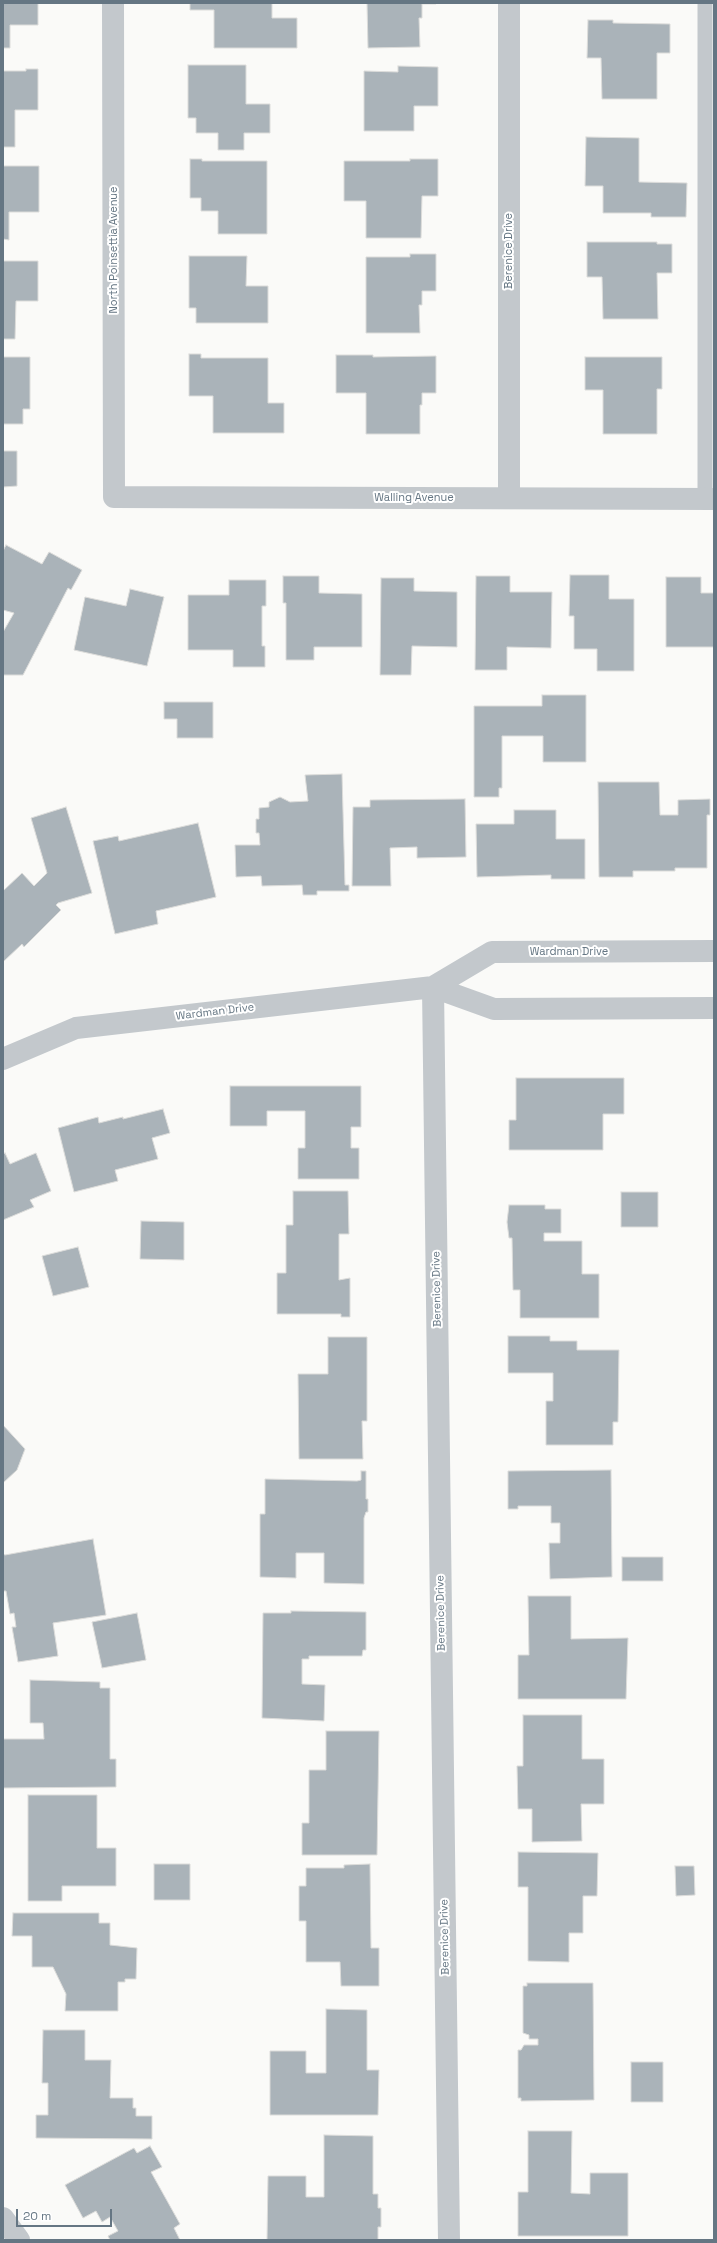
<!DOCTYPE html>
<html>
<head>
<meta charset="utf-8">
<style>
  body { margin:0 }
  #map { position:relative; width:717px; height:2243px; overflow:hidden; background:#fafaf8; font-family:"Space Grotesk",sans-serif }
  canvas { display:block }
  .frame { position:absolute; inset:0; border:4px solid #657683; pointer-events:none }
  .scale { position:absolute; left:16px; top:2209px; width:96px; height:18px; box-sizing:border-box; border:2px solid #657683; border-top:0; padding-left:5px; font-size:12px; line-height:14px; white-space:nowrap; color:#657683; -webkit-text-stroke:3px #fff; paint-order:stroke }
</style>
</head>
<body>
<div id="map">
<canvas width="717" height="2243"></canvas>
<div class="frame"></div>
<div class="scale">20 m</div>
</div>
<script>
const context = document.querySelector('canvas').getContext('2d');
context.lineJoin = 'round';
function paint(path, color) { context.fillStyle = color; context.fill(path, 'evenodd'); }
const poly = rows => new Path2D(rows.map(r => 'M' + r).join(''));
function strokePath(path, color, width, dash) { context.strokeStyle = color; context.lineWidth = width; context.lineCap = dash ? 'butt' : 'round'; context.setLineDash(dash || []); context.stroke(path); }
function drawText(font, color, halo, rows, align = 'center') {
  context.font = font + ' "Space Grotesk",sans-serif'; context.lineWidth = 4; context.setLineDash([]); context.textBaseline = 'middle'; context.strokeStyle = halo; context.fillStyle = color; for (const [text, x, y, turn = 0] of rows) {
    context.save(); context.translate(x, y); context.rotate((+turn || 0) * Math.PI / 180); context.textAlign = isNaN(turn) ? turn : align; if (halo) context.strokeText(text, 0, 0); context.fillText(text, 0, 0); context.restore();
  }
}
const building = poly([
  [3,3,38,3,38,25,10,25,10,48,3,48,3,3],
  [190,3,272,3,272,18,297,18,297,48,214,48,214,10,190,10,190,3],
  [367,3,436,3,436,4,422,4,422,18,419,18,420,47,368,48,367,3],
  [588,20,613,20,613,23,670,24,670,53,657,53,657,99,602,99,601,58,587,58,588,20],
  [188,65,246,65,246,104,270,104,270,133,244,133,244,150,218,150,218,133,196,133,196,118,188,118,188,65],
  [398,66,438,67,438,106,414,106,414,131,364,131,364,71,398,72,398,66],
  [26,69,38,69,38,110,15,110,15,147,3,147,3,71,26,71,26,69],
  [586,137,639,138,639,182,687,183,686,217,651,217,651,213,603,213,603,186,585,186,586,137],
  [190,159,202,159,202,161,267,161,267,234,218,234,218,211,201,211,201,198,190,198,190,159],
  [410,159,438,159,438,196,422,196,421,238,366,238,366,201,344,201,344,161,410,161,410,159],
  [3,166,39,166,39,212,9,212,9,240,3,239,3,166],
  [587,242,657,242,657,244,672,244,672,273,657,273,658,319,603,319,602,277,587,277,587,242],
  [410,254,436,254,436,291,422,291,422,305,419,305,420,333,366,333,366,257,410,257,410,254],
  [189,256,247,256,246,286,268,286,268,323,196,323,196,308,189,308,189,256],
  [3,261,38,261,38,301,16,301,15,339,3,339,3,261],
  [189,354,201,354,201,358,268,358,268,403,284,403,284,433,213,433,213,396,189,396,189,354],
  [336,355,373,355,373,357,436,356,436,393,422,393,422,405,420,405,420,434,366,434,366,393,336,393,336,355],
  [3,357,30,357,30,409,23,409,23,424,3,424,3,357],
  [585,357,662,357,662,389,657,389,657,434,603,434,603,390,585,390,585,357],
  [3,451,17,451,17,486,3,487,3,501,3,451],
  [6,545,42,564,49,552,82,570,71,590,68,588,23,675,3,675,3,632,14,613,3,610,3,551,6,545],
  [570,575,609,575,609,599,634,599,634,671,597,671,597,649,574,649,574,616,569,616,570,575],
  [283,576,319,576,319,593,362,594,362,647,314,647,314,660,286,660,286,603,283,603,283,576],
  [476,576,510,576,510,592,552,592,551,648,507,647,507,670,475,670,476,576],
  [666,577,701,577,701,593,714,593,714,647,666,647,666,577],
  [381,578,414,578,414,591,457,592,457,647,412,646,411,675,380,675,381,578],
  [229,580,266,580,266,606,262,606,262,646,265,646,265,667,233,667,233,650,188,650,188,595,229,595,229,580],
  [130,589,164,597,147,666,74,650,85,597,126,606,130,589],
  [542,695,586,695,586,762,543,762,543,736,502,736,502,788,499,788,499,797,474,797,474,706,542,706,542,695],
  [164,702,213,702,213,738,177,738,177,719,164,719,164,702],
  [342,774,345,885,349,885,349,891,317,891,317,895,303,895,302,885,262,886,261,876,236,877,235,845,260,845,259,833,256,833,256,819,259,819,259,808,269,807,269,802,280,797,290,802,308,801,305,775,342,774],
  [598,782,659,782,660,815,678,815,678,800,710,799,710,815,707,815,707,868,675,868,675,871,633,871,633,877,599,877,598,782],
  [465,799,466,857,417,858,417,847,390,848,391,886,352,886,353,807,370,807,370,800,465,799],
  [66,807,92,893,58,903,56,905,61,910,24,947,22,944,3,962,3,891,22,873,34,886,47,873,31,818,66,807],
  [514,810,556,810,556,839,585,839,585,879,551,879,551,875,477,877,476,824,514,824,514,810],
  [198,823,216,897,156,911,158,924,115,934,93,841,118,836,119,841,198,823],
  [516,1078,624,1078,624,1114,603,1114,603,1150,509,1150,509,1120,516,1120,516,1078],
  [230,1086,361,1086,361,1127,351,1127,351,1148,359,1148,359,1179,298,1179,298,1148,305,1148,305,1111,267,1111,267,1126,230,1126,230,1086],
  [163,1109,170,1133,152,1138,158,1159,115,1170,118,1181,74,1192,58,1128,98,1117,99,1123,123,1117,123,1119,163,1109],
  [5,1153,10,1164,36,1153,51,1191,30,1200,34,1207,3,1220,3,1154,5,1153],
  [293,1191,348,1191,349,1234,339,1234,339,1280,350,1278,350,1317,341,1317,341,1314,277,1314,277,1273,286,1273,286,1225,293,1225,293,1191],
  [621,1192,658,1192,658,1227,621,1227,621,1192],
  [509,1205,545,1205,545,1209,561,1209,561,1233,544,1233,544,1241,582,1241,582,1274,599,1274,599,1318,520,1318,520,1290,513,1290,512,1238,509,1238,507,1222,509,1205],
  [141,1221,184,1222,184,1260,140,1259,141,1221],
  [78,1247,89,1287,53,1296,42,1256,78,1247],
  [508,1336,550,1336,550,1341,577,1341,577,1350,619,1350,618,1422,613,1422,613,1445,546,1445,546,1401,553,1401,553,1373,508,1373,508,1336],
  [328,1337,367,1337,367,1421,362,1421,363,1459,299,1459,298,1374,328,1374,328,1337],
  [3,1425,25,1449,17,1470,3,1483,3,1425],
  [611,1470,612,1577,550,1579,549,1543,560,1543,560,1523,551,1523,551,1506,518,1506,518,1509,508,1509,508,1471,611,1470],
  [361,1471,366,1471,366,1499,368,1499,368,1512,366,1512,364,1518,364,1584,324,1583,324,1553,296,1553,296,1578,260,1577,260,1514,265,1514,265,1479,357,1481,361,1480,361,1471],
  [93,1539,106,1615,53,1623,58,1656,18,1662,12,1627,16,1627,14,1613,10,1614,6,1591,3,1591,3,1554,5,1555,93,1539],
  [622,1557,663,1557,663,1581,622,1581,622,1557],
  [528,1596,571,1596,571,1639,628,1638,626,1699,518,1699,518,1655,529,1655,528,1596],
  [291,1611,366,1612,366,1650,363,1650,362,1656,309,1656,309,1659,302,1659,302,1684,325,1685,324,1721,262,1718,263,1613,291,1613,291,1611],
  [137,1613,146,1660,102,1668,92,1622,137,1613],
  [30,1680,100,1682,100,1688,110,1688,110,1759,116,1759,116,1787,3,1788,3,1739,44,1739,43,1723,30,1723,30,1680],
  [523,1715,582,1715,582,1759,604,1759,604,1804,581,1804,582,1841,532,1842,532,1809,518,1809,517,1766,523,1766,523,1715],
  [326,1731,379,1731,377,1855,302,1855,302,1823,309,1823,309,1770,326,1770,326,1731],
  [28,1795,97,1795,97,1848,116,1848,116,1886,62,1886,62,1901,28,1901,28,1795],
  [518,1852,598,1853,597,1896,583,1896,583,1933,569,1933,569,1962,528,1961,528,1887,518,1887,518,1852],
  [154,1864,190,1864,190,1900,154,1900,154,1864],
  [370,1864,371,1948,379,1948,379,1986,341,1986,340,1962,306,1962,306,1921,299,1921,299,1886,306,1886,306,1868,344,1868,344,1865,370,1864],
  [675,1866,694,1866,695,1895,676,1896,675,1866],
  [13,1913,99,1913,99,1923,110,1923,110,1945,137,1948,136,1979,125,1979,125,1982,118,1982,118,2011,65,2011,66,1994,53,1967,32,1967,32,1936,12,1936,13,1913],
  [527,1983,593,1983,594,2100,521,2101,521,2098,518,2098,518,2050,521,2050,524,2045,538,2045,538,2039,529,2039,529,2035,523,2033,523,1986,527,1986,527,1983],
  [326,2009,367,2010,367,2070,379,2070,378,2115,270,2115,270,2051,306,2051,306,2073,326,2073,326,2009],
  [43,2030,85,2030,85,2060,111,2060,110,2098,133,2098,133,2108,136,2108,136,2116,152,2116,152,2139,36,2138,36,2115,48,2115,48,2083,42,2083,43,2030],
  [631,2062,663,2062,663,2102,631,2102,631,2062],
  [528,2131,572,2131,571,2193,590,2194,590,2173,628,2173,628,2236,518,2236,518,2192,528,2192,528,2131],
  [324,2135,373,2136,373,2194,378,2194,378,2208,381,2208,381,2227,378,2227,378,2240,267,2240,268,2176,306,2176,306,2197,324,2197,324,2135],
  [150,2146,162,2167,151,2172,180,2224,174,2228,180,2240,110,2240,108,2236,118,2231,110,2217,102,2222,96,2211,83,2218,65,2185,134,2148,137,2153,150,2146]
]);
const lane = poly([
  [705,3,705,499]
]);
const street = poly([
  [113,3,114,497,714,499],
  [509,498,509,3],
  [433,987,449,2240],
  [433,987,494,1009,714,1008],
  [3,1059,76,1028,433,987,492,952,714,951],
  [3,2218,19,2240]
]);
const streetNames = [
  ["North Poinsettia Avenue",114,250,-90],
  ["Berenice Drive",509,251,-90],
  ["Walling Avenue",414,498],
  ["Wardman Drive",569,952],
  ["Wardman Drive",215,1012,-7],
  ["Berenice Drive",437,1289,-91],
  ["Berenice Drive",441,1613,-91],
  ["Berenice Drive",445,1937,-91]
];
paint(building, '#aab3b9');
strokePath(building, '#dcdcda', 1);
strokePath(lane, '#c3c8cc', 15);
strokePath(street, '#c3c8cc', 22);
drawText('11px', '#657683', '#fff', streetNames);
</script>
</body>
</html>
